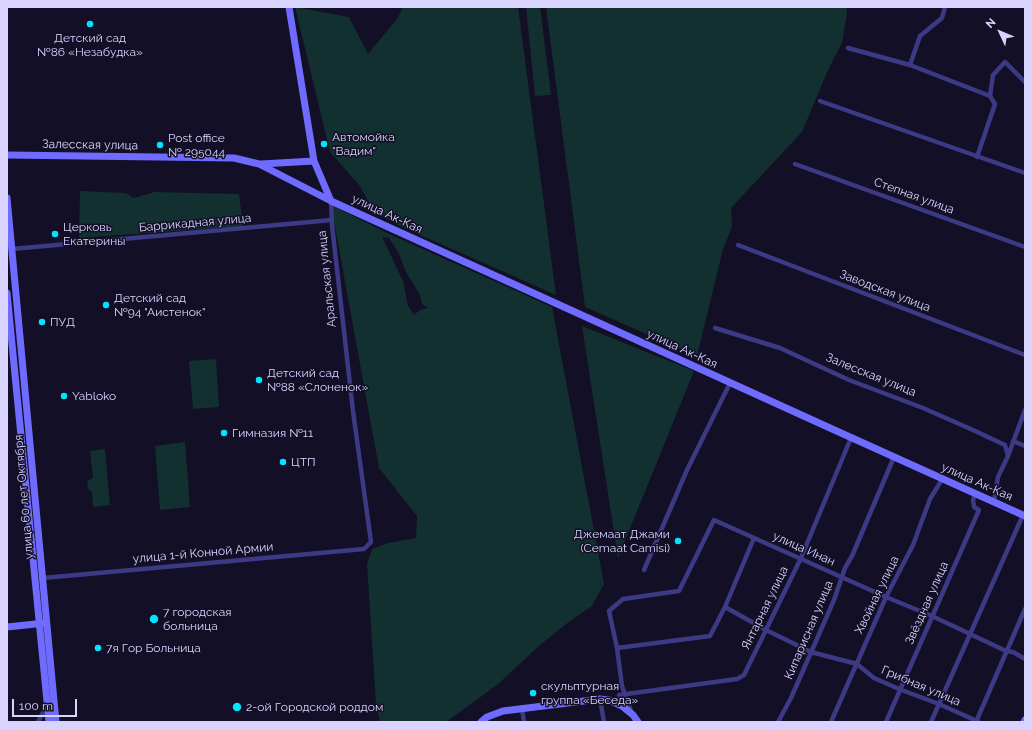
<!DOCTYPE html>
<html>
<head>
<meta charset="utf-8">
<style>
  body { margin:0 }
  #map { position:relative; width:1032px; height:729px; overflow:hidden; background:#130f26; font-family:Raleway,sans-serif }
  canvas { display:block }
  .frame { position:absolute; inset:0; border:8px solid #d9d4ff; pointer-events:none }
  .north { position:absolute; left:980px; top:12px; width:40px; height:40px; -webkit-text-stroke:3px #130f26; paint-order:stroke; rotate:314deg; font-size:11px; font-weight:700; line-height:16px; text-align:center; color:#d9d4ff }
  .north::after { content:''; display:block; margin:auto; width:14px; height:18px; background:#d9d4ff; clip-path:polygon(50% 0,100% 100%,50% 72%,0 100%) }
  .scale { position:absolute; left:12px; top:699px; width:65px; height:18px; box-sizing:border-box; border:2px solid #d9d4ff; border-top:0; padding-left:5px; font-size:12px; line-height:14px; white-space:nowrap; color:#d9d4ff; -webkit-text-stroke:3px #130f26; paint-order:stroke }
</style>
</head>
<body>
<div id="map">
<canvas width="1032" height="729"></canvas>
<div class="frame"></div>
<div class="north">N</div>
<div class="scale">100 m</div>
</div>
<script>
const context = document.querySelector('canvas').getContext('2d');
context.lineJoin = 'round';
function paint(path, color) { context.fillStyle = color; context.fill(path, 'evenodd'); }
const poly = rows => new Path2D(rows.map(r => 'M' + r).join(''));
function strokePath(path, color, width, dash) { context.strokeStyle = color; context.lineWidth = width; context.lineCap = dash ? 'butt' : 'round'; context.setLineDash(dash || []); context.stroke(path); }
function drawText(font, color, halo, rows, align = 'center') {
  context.font = font + ' Raleway,sans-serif'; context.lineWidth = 3; context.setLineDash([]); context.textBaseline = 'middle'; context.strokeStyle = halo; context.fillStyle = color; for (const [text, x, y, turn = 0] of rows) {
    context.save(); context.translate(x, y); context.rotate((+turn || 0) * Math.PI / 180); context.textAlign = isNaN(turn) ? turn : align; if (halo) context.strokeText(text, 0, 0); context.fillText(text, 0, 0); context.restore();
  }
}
const green = poly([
  [295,7,349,17,368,54,397,19,403,7,518,7,556,295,400,226,374,212,360,186,330,152],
  [526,7,540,7,551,95,535,96],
  [546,7,846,7,847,13,842,43,828,70,802,132,731,208,732,227,723,249,697,356,585,307],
  [80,191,126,193,134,198,154,192,239,194,243,226,79,238],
  [331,205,387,233,552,307,604,584,592,606,570,621,540,645,497,685,446,722,380,722,376,705,367,564,372,549,388,543,416,538,417,516,379,468],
  [382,237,389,238,398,252,406,272,420,295,422,304,428,308,420,310,414,315,408,306,403,281],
  [582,326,694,371,618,558],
  [216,359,219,407,193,409,189,361],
  [185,442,190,507,160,510,155,446],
  [105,449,110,505,93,507,92,492,88,489,87,481,93,478,90,451]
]);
const street = poly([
  [848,48,910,65,990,96,995,104,977,157],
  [910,65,920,36,942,18,945,7],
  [990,96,993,75,1005,62,1025,82],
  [820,101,1025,173],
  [795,164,1025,247],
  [738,245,1025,355],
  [12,249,332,220],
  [715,328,780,348,849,380,923,408,973,430,1005,445,1008,456],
  [1013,441,1025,446],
  [994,501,998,477,1008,456,1025,410],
  [644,570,687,470,730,383],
  [43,578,364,549,371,542,353,411,332,225,331,201],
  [725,607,766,630,811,652,857,664,874,678,899,689,939,704,979,722],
  [617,648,710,636,725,607,754,538],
  [619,695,737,679,744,675,801,558,851,438],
  [600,699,604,722],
  [522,708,524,722],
  [632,714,622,686,617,648,609,611,623,599,679,591,714,520,886,597,932,616,1006,651,1013,652,1025,659],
  [38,722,47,705],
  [778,722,791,698,834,600,845,568,852,556,894,457],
  [831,722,886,597,913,545,930,499,943,478],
  [886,722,979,510,974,507,973,500,975,494],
  [931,722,1023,515],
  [976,722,1025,609]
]);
const secondary = poly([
  [289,7,314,161,331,201],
  [7,155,234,158,259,164,331,201,830,428,1025,516],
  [261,164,314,161],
  [7,198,56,722],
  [7,293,49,722],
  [7,627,45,623],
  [481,722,487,717,503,711,600,699,609,700,622,706,633,715,638,722],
  [1024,722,1025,720]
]);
const markers = [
  [90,24,4,"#00e5ff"],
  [324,144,4,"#00e5ff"],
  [160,145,4,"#00e5ff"],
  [55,234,4,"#00e5ff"],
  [106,305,4,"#00e5ff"],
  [42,322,4,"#00e5ff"],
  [259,380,4,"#00e5ff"],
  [64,396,4,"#00e5ff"],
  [224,433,4,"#00e5ff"],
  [283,462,4,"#00e5ff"],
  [678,541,4,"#00e5ff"],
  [154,619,5,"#00e5ff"],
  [98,648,4,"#00e5ff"],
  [533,693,4,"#00e5ff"],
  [237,707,5,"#00e5ff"]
];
const poiNames = [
  ["Детский сад",90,38,"center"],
  ["№86 «Незабудка»",90,52,"center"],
  ["Автомойка",332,137],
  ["\"Вадим\"",332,151],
  ["Post office",168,138],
  ["№ 295044",168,152],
  ["Церковь",63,227],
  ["Екатерины",63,241],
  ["Детский сад",114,298],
  ["№94 \"Аистенок\"",114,312],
  ["ПУД",50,322],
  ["Детский сад",267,373],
  ["№88 «Слоненок»",267,387],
  ["Yabloko",72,396],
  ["Гимназия №11",232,433],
  ["ЦТП",291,462],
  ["Джемаат Джами",670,534,"right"],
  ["(Cemaat Camisi)",670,548,"right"],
  ["7 городская",163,612],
  ["больница",163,626],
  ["7я Гор Больница",106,648],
  ["скульптурная",541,686],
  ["группа «Беседа»",541,700],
  ["2-ой Городской роддом",246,707]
];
const streetNames = [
  ["Залесская улица",90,145,1],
  ["Степная улица",914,196,20],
  ["улица Ак-Кая",387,214,25],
  ["Баррикадная улица",195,223,-5],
  ["Аральская улица",327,279,-96],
  ["Заводская улица",885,291,21],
  ["улица Ак-Кая",682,349,25],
  ["Залесская улица",871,375,22],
  ["улица Ак-Кая",977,482,24],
  ["улица 60 лет Октября",24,497,-95],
  ["улица Инан",804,549,24],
  ["улица 1-й Конной Армии",203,553,-5],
  ["Хвойная улица",877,595,-64],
  ["Звёздная улица",927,603,-66],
  ["Янтарная улица",765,608,-64],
  ["Кипарисная улица",809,630,-67],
  ["Грибная улица",921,686,23]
];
paint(green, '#12302f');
strokePath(street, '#3d3a85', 4.5);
strokePath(secondary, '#6f6bff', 7);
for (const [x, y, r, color] of markers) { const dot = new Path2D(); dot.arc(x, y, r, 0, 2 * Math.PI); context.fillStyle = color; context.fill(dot); strokePath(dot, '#130f26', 1.5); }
drawText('12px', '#d9d4ff', '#130f26', poiNames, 'left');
drawText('12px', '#d9d4ff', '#130f26', streetNames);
</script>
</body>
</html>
